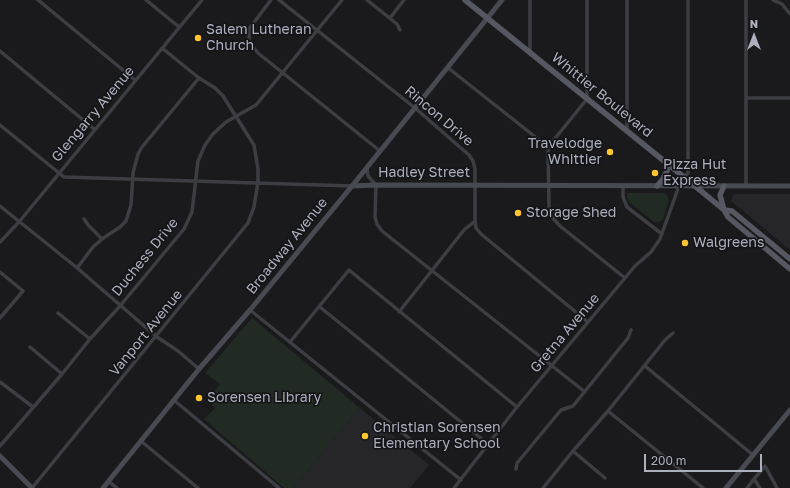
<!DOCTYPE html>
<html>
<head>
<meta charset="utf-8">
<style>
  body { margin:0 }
  #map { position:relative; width:790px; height:488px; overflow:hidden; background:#1a1a1c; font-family:"Golos Text",sans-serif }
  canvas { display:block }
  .north { position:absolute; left:734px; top:16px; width:40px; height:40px; -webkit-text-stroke:3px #151518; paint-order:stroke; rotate:0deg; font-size:11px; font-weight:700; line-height:16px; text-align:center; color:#acb0bd }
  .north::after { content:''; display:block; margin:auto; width:14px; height:18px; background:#acb0bd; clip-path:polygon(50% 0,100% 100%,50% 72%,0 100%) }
  .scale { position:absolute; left:644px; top:454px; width:118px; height:18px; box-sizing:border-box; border:2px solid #acb0bd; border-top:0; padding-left:5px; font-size:12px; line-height:14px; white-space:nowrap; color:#acb0bd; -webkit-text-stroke:3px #151518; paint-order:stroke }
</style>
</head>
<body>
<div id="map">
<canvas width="790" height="488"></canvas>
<div class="north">N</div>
<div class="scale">200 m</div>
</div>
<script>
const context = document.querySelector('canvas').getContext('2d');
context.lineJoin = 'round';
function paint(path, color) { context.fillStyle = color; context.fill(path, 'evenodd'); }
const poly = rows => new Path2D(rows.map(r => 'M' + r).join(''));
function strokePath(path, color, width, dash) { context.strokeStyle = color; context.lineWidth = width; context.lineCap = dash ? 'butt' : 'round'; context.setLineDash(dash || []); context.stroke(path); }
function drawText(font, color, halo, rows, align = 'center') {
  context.font = font + ' "Golos Text",sans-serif'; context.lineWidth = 3.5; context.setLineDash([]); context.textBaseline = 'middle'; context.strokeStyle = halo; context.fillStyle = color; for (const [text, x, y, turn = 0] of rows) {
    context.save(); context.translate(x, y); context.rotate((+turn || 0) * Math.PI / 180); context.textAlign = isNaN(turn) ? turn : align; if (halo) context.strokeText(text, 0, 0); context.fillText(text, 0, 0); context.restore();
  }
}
const built = poly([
  [734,194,790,194,790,250,731,201],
  [360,408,429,465,410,488,293,488]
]);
const green = poly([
  [627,193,664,193,667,195,669,199,663,220,659,222,654,222,629,202,627,198],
  [252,318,360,408,293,488,284,488,204,419,215,408,207,401,220,384,205,373]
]);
const street = poly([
  [38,0,135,80],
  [146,0,179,27],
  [271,0,249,29,249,42,258,53,380,151],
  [279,0,415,108,469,155,473,161,475,169,475,221,476,228,481,234,588,322],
  [367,0,397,24,400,30],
  [530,0,530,52],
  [746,0,746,185],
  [773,0,782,4,790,14],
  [390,18,404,0],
  [0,51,94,129],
  [447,67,548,147,549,206,551,216,560,226,625,278],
  [746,98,790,98],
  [0,125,64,177,352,186],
  [627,131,627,0],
  [548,147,587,99,587,0],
  [367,168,368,176,376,185,375,217,377,224,382,231,585,392],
  [684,177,688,173,688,0],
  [623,186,623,197,627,207,662,234],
  [0,206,76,267,157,337,178,351,199,369],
  [84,219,89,226,102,239],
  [0,242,19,222,202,0],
  [77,268,93,247,102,239,120,227,126,221,131,205,133,173,138,154,142,147,199,78],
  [0,272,23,291,0,318],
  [320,307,488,444],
  [250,310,461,480],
  [399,312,464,230,475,221],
  [58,313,90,339],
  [290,342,349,270,517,407],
  [30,347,62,374],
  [645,366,753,455],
  [0,382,33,407],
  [175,401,279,488],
  [608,411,703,488],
  [142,442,198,488],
  [0,446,62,374,90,339,120,306,184,229,192,212,198,161,205,145,213,134,226,122,256,105,342,0],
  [573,451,605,478],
  [516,469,517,463,561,410,573,406,628,338,631,330],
  [754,479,765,466,777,488],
  [109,482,117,488],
  [32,488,248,223,254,207,258,182,258,169,254,145,223,96,215,88,199,78,162,48],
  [454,488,517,407,635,266,651,252,660,239,679,186],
  [543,488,573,451,608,411,665,340,673,333],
  [747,488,754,479,760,488]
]);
const secondary = poly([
  [352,186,376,185,790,186],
  [0,456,32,488],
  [103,488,199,369,250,310,352,186,502,0],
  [726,488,790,410]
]);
const primary = poly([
  [465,0,695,186,724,210,728,217,790,269],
  [657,186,663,179,667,171,667,163],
  [724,210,732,211,790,259],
  [724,210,720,195,724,186]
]);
const markers = [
  [198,38,4,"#ffc530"],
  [610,152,4,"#ffc530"],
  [655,173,4,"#ffc530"],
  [518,213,4,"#ffc530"],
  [685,243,4,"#ffc530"],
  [199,398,4,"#ffc530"],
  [365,436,4,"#ffc530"]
];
const poiNames = [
  ["Salem Lutheran",206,30],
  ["Church",206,46],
  ["Travelodge",602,144,"right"],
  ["Whittier",602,160,"right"],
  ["Pizza Hut",663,165],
  ["Express",663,181],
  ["Storage Shed",526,213],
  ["Walgreens",693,243],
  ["Sorensen Library",207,398],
  ["Christian Sorensen",373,428],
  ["Elementary School",373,444]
];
const streetNames = [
  ["Whittier Boulevard",602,95,39],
  ["Glengarry Avenue",93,114,-50],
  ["Rincon Drive",439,116,40],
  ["Hadley Street",424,173],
  ["Broadway Avenue",287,246,-51],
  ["Duchess Drive",145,257,-51],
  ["Vanport Avenue",146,333,-51],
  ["Gretna Avenue",565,333,-50]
];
paint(built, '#26262a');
paint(green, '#212b23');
strokePath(street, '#3d3d44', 3.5);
strokePath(secondary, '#484a52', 5);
strokePath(primary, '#565861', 5.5);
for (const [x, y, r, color] of markers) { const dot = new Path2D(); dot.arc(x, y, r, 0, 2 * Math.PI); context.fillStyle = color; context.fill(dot); strokePath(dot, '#151518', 1.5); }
drawText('14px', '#acb0bd', '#151518', poiNames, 'left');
drawText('14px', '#acb0bd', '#151518', streetNames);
</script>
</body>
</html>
